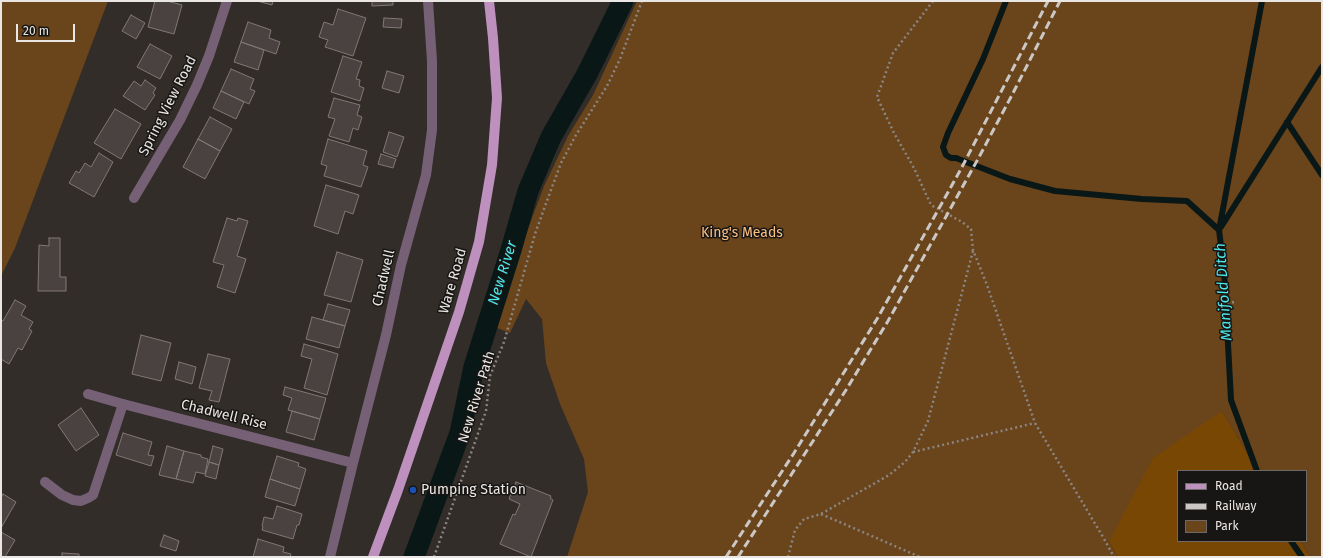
<!DOCTYPE html>
<html>
<head>
<meta charset="utf-8">
<style>
  body { margin:0 }
  #map { position:relative; width:1323px; height:558px; overflow:hidden; background:#322d29; font-family:"Fira Sans",sans-serif }
  canvas { display:block }
  .frame { position:absolute; inset:0; border:2px solid #e9e6e3; pointer-events:none }
  .legend { position:absolute; left:1177px; top:470px; width:130px; height:72px; box-sizing:border-box; background:#181614; border:1px solid #6c6967; margin:0; padding:5px 7px; list-style:none; font-size:12px; color:#e9e6e3 }
  .legend li { display:flex; align-items:center; gap:8px; height:20px }
  .legend b { width:20px; border:1px solid #6c6967 }
  .scale { position:absolute; left:16px; top:24px; width:59px; height:18px; box-sizing:border-box; border:2px solid #e9e6e3; border-top:0; padding-left:5px; font-size:12px; line-height:14px; white-space:nowrap; color:#e9e6e3; -webkit-text-stroke:3px #181614; paint-order:stroke }
</style>
</head>
<body>
<div id="map">
<canvas width="1323" height="558"></canvas>
<div class="frame"></div>
<ul class="legend">
<li><b style="height:5px;background:#be90bd"></b>Road</li>
<li><b style="height:5px;background:#cac7c4"></b>Railway</li>
<li><b style="height:11px;background:#6a441a"></b>Park</li>
</ul>
<div class="scale">20 m</div>
</div>
<script>
const context = document.querySelector('canvas').getContext('2d');
context.lineJoin = 'round';
function paint(path, color) { context.fillStyle = color; context.fill(path, 'evenodd'); }
const poly = rows => new Path2D(rows.map(r => 'M' + r).join(''));
function strokePath(path, color, width, dash) { context.strokeStyle = color; context.lineWidth = width; context.lineCap = dash ? 'butt' : 'round'; context.setLineDash(dash || []); context.stroke(path); }
function drawText(font, color, halo, rows, align = 'center') {
  context.font = font + ' "Fira Sans",sans-serif'; context.lineWidth = 3; context.setLineDash([]); context.textBaseline = 'middle'; context.strokeStyle = halo; context.fillStyle = color; for (const [text, x, y, turn = 0] of rows) {
    context.save(); context.translate(x, y); context.rotate((+turn || 0) * Math.PI / 180); context.textAlign = isNaN(turn) ? turn : align; if (halo) context.strokeText(text, 0, 0); context.fillText(text, 0, 0); context.restore();
  }
}
const green = poly([
  [1,1,108,1,15,248,1,276],
  [637,1,1322,1,1322,557,1310,557,1301,541,1306,541,1306,471,1258,471,1222,411,1109,542,1118,557,567,557,588,492,584,459,560,404,546,363,542,319,526,299,510,333,497,328,523,242,544,186,568,136,593,95]
]);
const forest = poly([
  [1222,411,1258,471,1178,471,1178,541,1301,541,1310,557,1118,557,1109,542,1153,458]
]);
const stream = poly([
  [1006,1,983,59,948,133,943,147,946,155,951,158,956,158,1010,179,1055,191,1142,199,1187,201,1219,230],
  [1287,122,1322,175],
  [1221,227,1322,67],
  [1257,471,1231,400,1224,270,1219,230,1262,1],
  [1291,541,1302,557]
]);
const canal = poly([
  [414,557,460,433,474,367,511,250,528,191,551,137,587,74,623,1]
]);
const building = poly([
  [155,1,167,1,182,5,174,34,148,27,155,1],
  [257,1,273,1,272,5,257,1],
  [372,1,393,1,393,5,372,6,372,1],
  [338,9,366,18,353,56,325,47,328,40,319,37,324,22,333,25,338,9],
  [131,15,145,23,136,39,122,31,131,15],
  [384,18,402,19,401,28,383,27,384,18],
  [248,22,271,30,269,38,280,42,276,54,241,42,248,22],
  [241,42,264,50,258,70,234,62,241,42],
  [150,44,172,56,160,79,137,67,150,44],
  [343,56,362,62,356,79,360,80,359,86,364,88,360,101,331,92,343,56],
  [231,69,254,79,250,89,255,91,249,104,221,91,231,69],
  [387,71,404,76,399,93,382,88,387,71],
  [145,80,156,88,153,93,155,95,145,110,123,96,134,81,141,86,145,80],
  [221,91,244,102,236,119,213,108,221,91],
  [334,98,360,105,357,115,362,117,358,130,353,128,349,142,329,136,335,119,328,117,334,98],
  [115,109,141,124,121,159,94,143,115,109],
  [210,117,232,129,220,151,198,139,210,117],
  [389,132,404,137,397,157,383,152,389,132],
  [198,139,220,151,205,179,183,167,198,139],
  [328,139,367,151,363,165,368,167,361,187,324,176,327,166,321,164,328,139],
  [99,153,113,162,94,197,69,183,76,171,79,173,85,163,91,167,99,153],
  [381,154,396,159,393,168,378,164,381,154],
  [326,185,359,195,353,214,345,211,338,234,314,226,326,185],
  [227,218,237,221,238,218,248,221,237,256,246,259,235,293,217,287,224,265,213,262,227,218],
  [49,238,60,238,60,277,66,277,66,291,38,291,39,245,49,246,49,238],
  [337,252,363,260,351,302,324,295,337,252],
  [15,300,26,306,21,315,33,322,29,329,32,331,22,350,18,348,9,364,1,359,1,320,3,321,15,300],
  [328,304,350,310,345,326,323,320,328,304],
  [312,317,345,326,339,348,306,339,312,317],
  [141,335,171,343,161,381,132,374,141,335],
  [304,344,338,354,327,395,304,388,312,359,301,356,304,344],
  [208,354,230,359,219,402,209,400,212,391,199,388,208,354],
  [179,362,196,367,192,384,175,379,179,362],
  [285,387,326,398,320,419,288,410,292,398,283,395,285,387],
  [81,408,99,435,76,451,58,425,81,408],
  [292,411,320,419,314,440,286,432,292,411],
  [123,433,152,442,148,455,154,456,151,466,116,455,123,433],
  [167,446,184,451,176,479,159,475,167,446],
  [213,446,223,449,219,465,209,462,213,446],
  [184,451,201,455,201,457,208,459,205,474,196,472,193,483,176,479,184,451],
  [277,456,299,463,298,466,306,469,300,489,270,479,277,456],
  [209,462,219,465,216,479,205,476,209,462],
  [270,479,300,489,295,506,265,497,270,479],
  [516,482,551,496,550,498,553,500,531,557,500,544,513,514,515,515,520,504,509,499,516,482],
  [3,494,16,502,1,528,1,498,3,494],
  [277,506,302,514,299,525,297,525,293,539,262,530,263,527,262,526,264,517,273,519,277,506],
  [1,532,15,540,5,557,1,557,1,532],
  [164,535,179,541,176,551,160,546,164,535],
  [258,539,284,547,283,552,291,554,290,557,253,557,258,539],
  [62,553,79,554,79,557,62,557,62,553]
]);
const path = poly([
  [933,1,893,53,877,97,894,133,914,168,931,205,962,222,971,229,973,250,987,285,1035,423,1103,537,1114,557],
  [1217,303,1237,302],
  [913,452,1035,423],
  [821,514,920,557],
  [434,557,486,411,490,376,504,342,535,234,548,198,561,163,576,135,607,86,620,59,642,1],
  [788,557,795,530,804,519,821,514,889,475,905,462,913,452,928,421,973,251]
]);
const lane = poly([
  [45,482,62,495,73,500,81,501,88,498,93,495,123,404]
]);
const street = poly([
  [134,198,180,120,197,85,209,56,227,1],
  [88,394,123,404,353,463],
  [330,557,353,463,386,335,401,265,426,175,432,130,432,61,428,1]
]);
const primary = poly([
  [373,557,398,490,459,312,479,242,492,165,497,98,493,38,489,1]
]);
const rail = poly([
  [726,557,794,453,877,319,961,169,1048,1],
  [738,557,846,390,888,321,978,159,1012,95,1060,1]
]);
const markers = [
  [413,490,4,"#1a4fb4"]
];
const streetNames = [
  ["Spring View Road",168,106,-63],
  ["Chadwell",384,278,-77],
  ["Ware Road",453,281,-74],
  ["New River Path",477,397,-73],
  ["Chadwell Rise",224,415,14]
];
const parkNames = [
  ["King's Meads",742,233]
];
const poiNames = [
  ["Pumping Station",421,490]
];
const waterNames = [
  ["New River",503,273,-73],
  ["Manifold Ditch",1224,292,-94]
];
paint(green, '#6a441a');
paint(forest, '#784704');
strokePath(stream, '#091717', 6);
strokePath(canal, '#091717', 21);
paint(building, '#4a4241');
strokePath(building, '#807876', 1);
strokePath(path, '#8a8683', 2.5, [2, 3]);
strokePath(lane, '#766075', 10);
strokePath(street, '#766075', 10);
strokePath(primary, '#be90bd', 10);
strokePath(rail, '#cac7c4', 3, [8, 4]);
for (const [x, y, r, color] of markers) { const dot = new Path2D(); dot.arc(x, y, r, 0, 2 * Math.PI); context.fillStyle = color; context.fill(dot); strokePath(dot, '#181614', 1.5); }
drawText('14px', '#e9e6e3', '#181614', streetNames);
drawText('14px', '#fabf83', '#181614', parkNames);
drawText('14px', '#e9e6e3', '#181614', poiNames, 'left');
drawText('italic 15px', '#4ce8eb', '#181614', waterNames);
</script>
</body>
</html>
